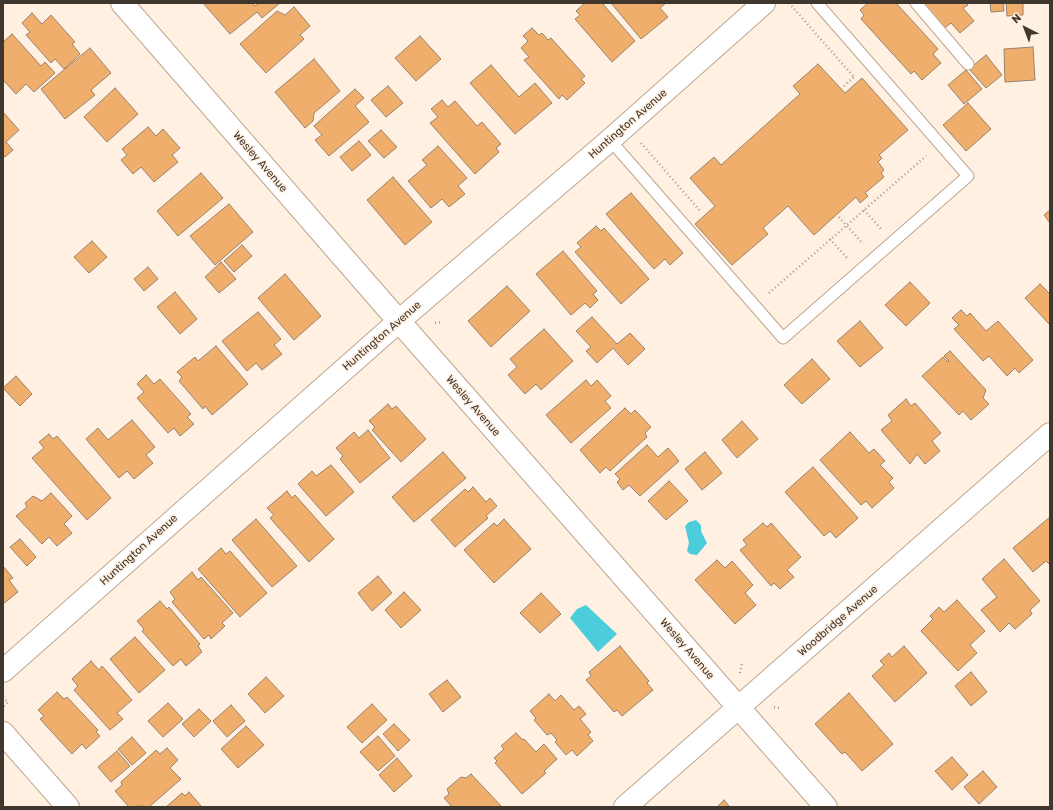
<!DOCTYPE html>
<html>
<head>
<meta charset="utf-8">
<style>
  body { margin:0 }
  #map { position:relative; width:1053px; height:810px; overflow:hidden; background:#fff0e2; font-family:Rubik,sans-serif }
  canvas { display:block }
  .frame { position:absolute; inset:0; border:4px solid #3f362d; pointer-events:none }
  .north { position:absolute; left:1005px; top:8px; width:40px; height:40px; -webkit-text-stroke:3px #fff0e2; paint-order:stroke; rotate:318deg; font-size:11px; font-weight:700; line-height:16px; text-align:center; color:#3f362d }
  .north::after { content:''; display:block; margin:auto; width:14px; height:18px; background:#3f362d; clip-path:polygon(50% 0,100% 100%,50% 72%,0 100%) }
</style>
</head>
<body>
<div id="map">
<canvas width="1053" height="810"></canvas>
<div class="frame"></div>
<div class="north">N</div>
</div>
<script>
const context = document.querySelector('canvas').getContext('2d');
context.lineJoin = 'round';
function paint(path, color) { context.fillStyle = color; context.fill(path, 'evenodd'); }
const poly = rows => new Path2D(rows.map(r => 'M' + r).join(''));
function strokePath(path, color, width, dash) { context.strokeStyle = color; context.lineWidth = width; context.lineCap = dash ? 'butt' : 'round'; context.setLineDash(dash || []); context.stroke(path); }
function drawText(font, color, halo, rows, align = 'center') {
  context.font = font + ' Rubik,sans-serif'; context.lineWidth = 3; context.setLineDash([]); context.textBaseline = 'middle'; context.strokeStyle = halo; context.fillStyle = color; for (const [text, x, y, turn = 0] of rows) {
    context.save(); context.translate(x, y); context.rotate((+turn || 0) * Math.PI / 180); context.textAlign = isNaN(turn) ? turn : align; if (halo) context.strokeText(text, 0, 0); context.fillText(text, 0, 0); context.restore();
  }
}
const water = poly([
  [696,520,701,525,701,531,707,543,697,555,690,554,687,551,689,543,685,526,689,522],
  [586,605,617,634,598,652,570,618,577,609]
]);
const building = poly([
  [203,3,252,3,255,6,259,3,280,3,262,18,257,12,230,34,203,3],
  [585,3,602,3,635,41,612,62,575,19,580,15,576,11,585,3],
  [611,3,666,3,660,8,668,17,641,39,611,3],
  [868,3,896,3,938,49,933,54,941,63,922,80,914,71,911,74,861,19,864,15,860,10,868,3],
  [920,3,966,3,968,5,963,8,974,21,960,33,951,23,943,29,920,3],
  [990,3,1003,3,1004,11,991,12,990,3],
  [1006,3,1023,3,1023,15,1007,16,1006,3],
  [294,7,310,26,300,35,304,39,266,73,240,44,277,11,285,15,294,7],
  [32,13,42,24,51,15,75,42,72,44,80,54,64,69,55,59,51,63,26,35,30,32,22,23,32,13],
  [532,28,539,35,542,33,548,40,551,38,585,76,581,79,585,83,567,100,562,95,559,99,524,60,529,57,521,48,528,41,523,36,532,28],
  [12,34,41,66,45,62,55,73,34,92,26,84,16,94,3,80,3,42,12,34],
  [420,36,441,59,416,81,395,58,420,36],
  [1033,47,1035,80,1005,82,1004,49,1033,47],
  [90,48,111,73,91,90,95,95,65,119,41,89,90,48],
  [986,55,1002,75,986,88,969,69,986,55],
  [314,59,340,91,314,113,313,121,305,128,275,92,314,59],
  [818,64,845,93,862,78,908,130,879,155,882,158,878,162,884,170,881,173,884,177,865,193,868,196,860,203,856,197,814,235,788,206,763,228,768,234,732,265,695,224,715,206,690,178,714,157,721,165,800,94,793,86,818,64],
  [491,65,519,97,535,83,552,103,515,134,470,83,491,65],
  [966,70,982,89,964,104,948,85,966,70],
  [388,86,403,103,386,117,371,100,388,86],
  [115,88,138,114,107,142,84,117,115,88],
  [355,89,364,98,355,106,369,122,329,156,315,140,322,135,314,126,355,89],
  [442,100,448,107,455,101,477,126,482,122,501,144,496,148,499,152,475,174,430,123,438,117,431,109,442,100],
  [968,103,991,129,966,151,943,125,968,103],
  [3,112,19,130,6,142,13,150,5,157,3,155,3,112],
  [148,127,156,136,163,129,180,148,172,155,178,162,154,182,141,167,133,174,121,160,127,155,122,149,148,127],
  [381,130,397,147,384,158,368,141,381,130],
  [359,141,371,155,352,171,340,157,359,141],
  [438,146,467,178,458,186,465,194,449,207,442,199,431,208,408,181,427,165,422,160,438,146],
  [201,173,223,198,178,236,157,211,201,173],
  [393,177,432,222,405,245,367,200,393,177],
  [631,193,683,253,670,265,665,259,654,269,606,214,631,193],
  [229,204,253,232,215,265,190,236,229,204],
  [1050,210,1050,223,1044,215,1050,210],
  [596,226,601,231,604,228,649,279,621,304,575,252,581,247,577,243,596,226],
  [92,241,107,257,89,273,74,257,92,241],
  [242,245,252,256,234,272,224,261,242,245],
  [563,251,597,291,593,294,598,300,590,308,585,303,571,315,536,274,563,251],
  [221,262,236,279,219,293,205,277,221,262],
  [148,267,158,279,144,291,134,279,148,267],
  [285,274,321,316,294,340,258,298,285,274],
  [910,282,930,303,906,326,885,305,910,282],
  [1040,284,1049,293,1050,291,1050,325,1025,298,1040,284],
  [507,286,530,311,491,347,468,321,507,286],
  [175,292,197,319,180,334,157,307,175,292],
  [961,310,967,316,970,313,986,331,998,321,1033,360,1019,373,1015,368,1007,376,989,356,983,361,954,329,959,325,952,318,961,310],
  [258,312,281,339,274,345,282,354,262,370,256,363,247,371,222,341,258,312],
  [592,317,617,344,630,333,645,349,628,365,613,348,597,363,586,351,591,347,576,331,592,317],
  [860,321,883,348,860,367,837,341,860,321],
  [544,329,573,361,541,390,536,384,525,394,508,375,517,367,510,359,544,329],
  [216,346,248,384,212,415,205,406,203,409,179,381,182,377,177,372,195,357,198,361,216,346],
  [950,351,986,390,983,398,989,404,971,420,963,411,959,415,922,376,943,357,948,362,949,361,944,356,950,351],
  [812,359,830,379,802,404,784,385,812,359],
  [146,375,154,384,160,379,191,414,187,417,194,424,180,436,174,428,168,433,137,398,144,392,137,384,146,375],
  [16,376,32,394,20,406,3,388,16,376],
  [586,380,591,386,597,380,611,396,605,401,611,408,571,443,546,415,586,380],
  [906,399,911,406,915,403,941,433,932,441,940,451,925,464,917,454,910,464,881,430,892,421,888,415,906,399],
  [388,404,392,409,396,406,426,439,401,462,372,430,375,427,369,421,388,404],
  [625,408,631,414,635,410,651,427,645,433,647,437,610,471,606,467,600,473,580,450,625,408],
  [132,420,155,447,146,455,153,463,134,479,127,471,119,478,86,439,98,428,108,440,132,420],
  [742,421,758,439,737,458,722,440,742,421],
  [368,430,390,458,360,483,340,459,343,456,336,448,354,432,359,438,368,430],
  [850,432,869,453,874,449,885,461,880,465,893,478,889,482,894,488,872,508,866,501,861,505,820,460,850,432],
  [49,434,53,439,57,436,111,498,87,520,32,458,44,448,39,442,49,434],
  [647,445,658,457,668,448,679,461,640,496,629,485,623,490,617,482,620,479,615,474,647,445],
  [443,452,466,478,414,522,392,497,443,452],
  [705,452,722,473,702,490,685,469,705,452],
  [331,465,354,492,326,516,298,484,312,471,316,476,331,465],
  [813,467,858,518,836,538,830,531,824,536,785,492,813,467],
  [669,481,688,501,666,520,648,501,669,481],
  [473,487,486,502,490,498,497,506,486,516,488,518,455,547,431,520,465,489,468,492,473,487],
  [287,491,292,498,295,495,334,539,309,562,270,518,274,515,267,508,287,491],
  [51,493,72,516,64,524,72,533,57,546,49,537,42,544,16,516,27,507,25,503,33,496,42,501,51,493],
  [1050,517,1050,565,1046,561,1033,572,1013,548,1050,517],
  [256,519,297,566,272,587,232,540,256,519],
  [504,519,531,549,494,583,464,550,494,523,497,526,504,519],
  [763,523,767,527,771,523,801,557,787,570,794,577,780,589,774,583,771,586,740,550,747,545,743,540,763,523],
  [20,539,36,557,27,566,10,547,20,539],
  [221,548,226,554,230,551,267,593,240,617,198,569,221,548],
  [1004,559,1040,601,1030,610,1032,614,1015,629,1009,623,1000,632,981,610,997,597,982,579,1004,559],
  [717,560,725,568,732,561,753,585,745,593,756,605,735,624,695,580,717,560],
  [3,566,13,578,9,580,18,592,3,604,3,566],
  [192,572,198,580,201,577,233,613,222,623,225,626,211,639,209,635,204,639,172,602,175,599,170,592,192,572],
  [378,576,392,593,372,611,358,593,378,576],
  [404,592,421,610,401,628,385,610,404,592],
  [541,593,561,614,540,633,520,613,541,593],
  [957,600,985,631,970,645,977,653,958,671,921,631,933,619,930,616,939,607,944,612,957,600],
  [160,601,167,609,169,607,200,644,198,646,202,652,186,666,181,659,173,666,142,631,144,629,137,621,160,601],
  [135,637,165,670,139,693,110,659,135,637],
  [620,646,649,681,647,683,653,690,622,716,617,710,614,712,586,680,591,676,589,672,620,646],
  [904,646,927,673,895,702,872,676,884,665,880,661,889,653,892,657,904,646],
  [91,661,99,670,102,666,132,700,117,713,123,719,110,730,74,690,78,686,72,679,91,661],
  [971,672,987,692,971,706,955,686,971,672],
  [266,677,284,696,265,713,248,694,266,677],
  [447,680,461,697,443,712,429,694,447,680],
  [57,692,64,699,67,697,98,730,96,732,100,736,86,749,82,744,72,754,40,719,44,716,38,710,57,692],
  [849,693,893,744,862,771,845,752,842,754,815,724,849,693],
  [549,694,555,701,561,695,574,710,579,706,586,714,580,719,591,732,588,735,593,741,577,756,572,750,566,755,555,742,557,740,551,733,547,735,534,720,536,718,530,711,549,694],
  [168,703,183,719,163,737,148,721,168,703],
  [372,704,387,720,362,743,347,727,372,704],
  [231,705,245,721,227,737,213,721,231,705],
  [199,709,211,721,194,737,182,724,199,709],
  [394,724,410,740,398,751,383,734,394,724],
  [246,726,264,745,238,768,221,749,246,726],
  [516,733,523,740,524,739,536,752,544,744,557,759,544,771,546,773,522,794,495,763,497,761,494,758,504,749,501,746,516,733],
  [378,736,395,756,378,771,360,752,378,736],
  [132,737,146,753,132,765,118,749,132,737],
  [167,748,178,760,170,768,181,779,149,807,142,806,129,807,115,791,122,785,121,782,156,750,160,754,167,748],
  [117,751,130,766,111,782,98,767,117,751],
  [952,757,968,775,952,790,935,771,952,757],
  [397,758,412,776,394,792,379,775,397,758],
  [983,771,997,787,979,804,964,787,983,771],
  [471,774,502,807,452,807,444,798,449,794,447,789,461,777,466,778,471,774],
  [189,792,202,807,166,807,182,793,185,796,189,792],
  [724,800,730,807,717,807,724,800]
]);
const path = poly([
  [789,3,854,77],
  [844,86,854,77],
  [641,143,701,212],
  [864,210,881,229],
  [839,217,863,244],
  [830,239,847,258],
  [769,293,926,156],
  [435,323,443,322],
  [740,673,742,663],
  [3,697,8,702,3,707],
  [774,707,781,708]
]);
const lane = poly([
  [916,3,968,64],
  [610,140,783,338,968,176,817,3]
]);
const street = poly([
  [122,3,383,303,826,807],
  [3,671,399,321,610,140,764,3],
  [3,733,68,807],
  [625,807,1050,434]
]);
const streetNames = [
  ["Huntington Avenue",628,124,-41],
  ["Wesley Avenue",260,162,49],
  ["Huntington Avenue",382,336,-41],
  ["Wesley Avenue",473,406,49],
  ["Huntington Avenue",139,550,-42],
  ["Woodbridge Avenue",838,621,-41],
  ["Wesley Avenue",687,649,49]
];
paint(water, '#4bcddc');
paint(building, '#f0ae6c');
strokePath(building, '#98826d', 1);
strokePath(lane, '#bea690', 13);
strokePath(street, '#bea690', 24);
strokePath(path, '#a79a8f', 2.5, [1, 3]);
strokePath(lane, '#fff', 11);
strokePath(street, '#fff', 22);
drawText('11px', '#3f362d', '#fff0e2', streetNames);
</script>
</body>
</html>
